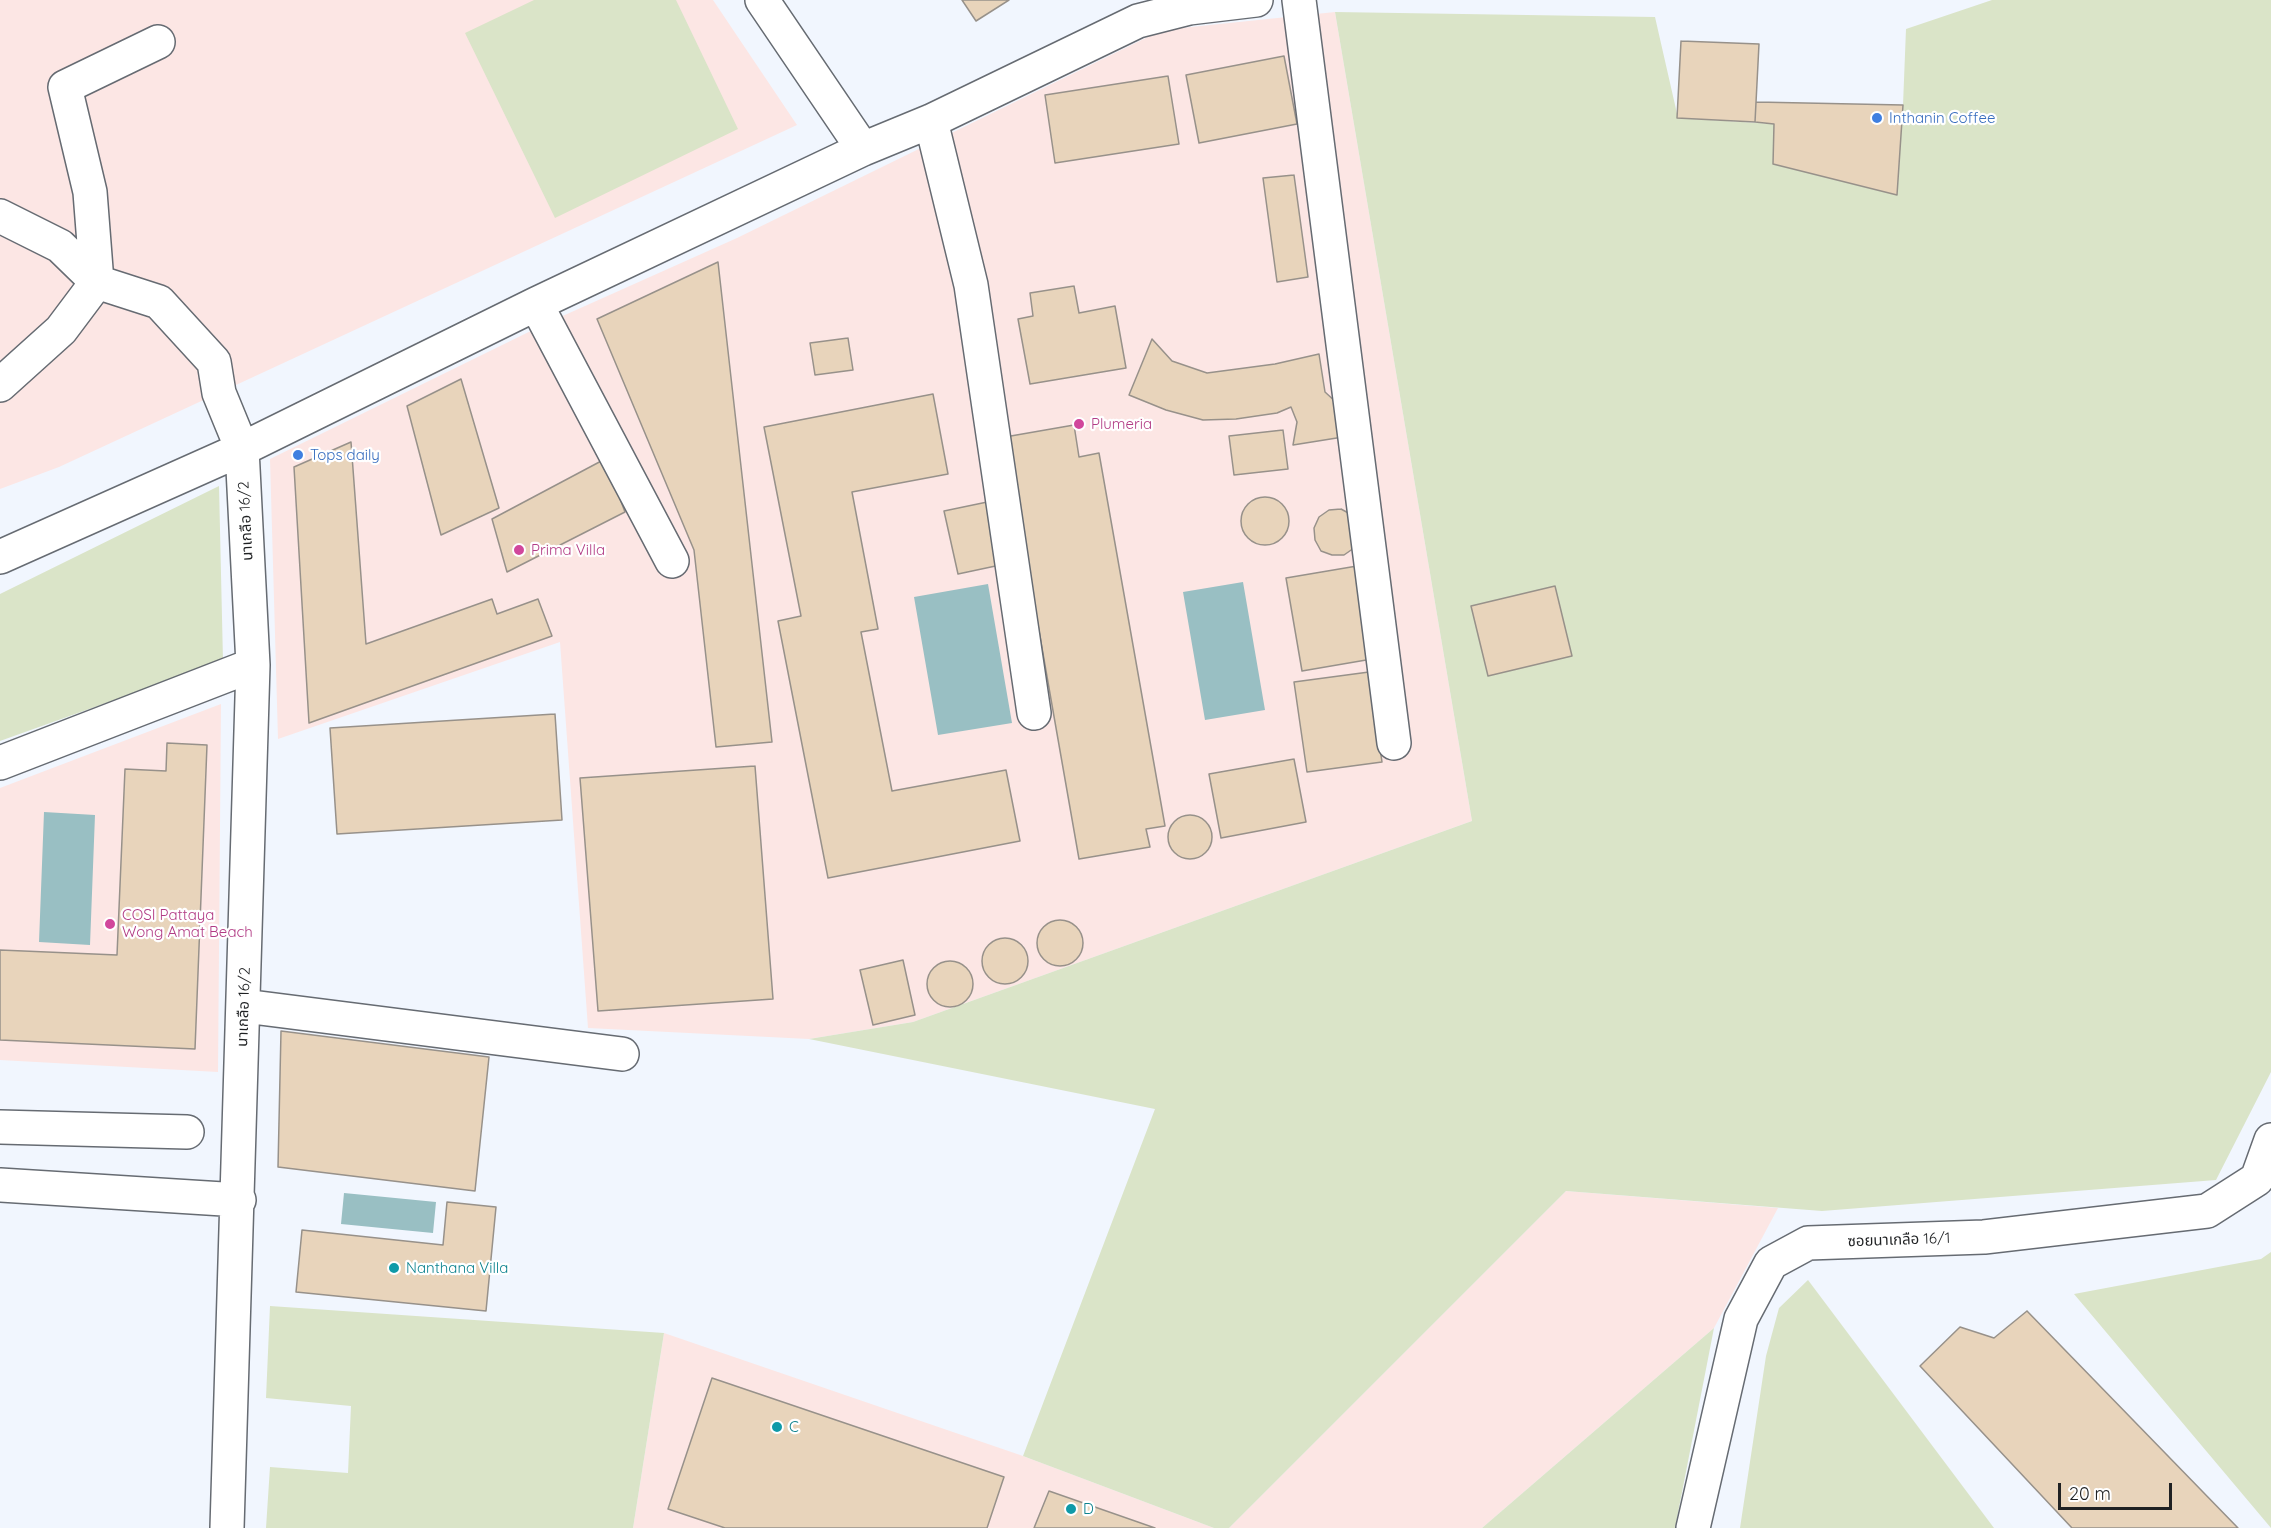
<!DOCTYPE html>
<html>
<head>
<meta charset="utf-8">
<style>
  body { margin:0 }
  #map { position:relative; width:2271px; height:1528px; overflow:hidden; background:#f1f6fe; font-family:Quicksand,sans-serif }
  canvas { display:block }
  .scale { position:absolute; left:2058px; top:1483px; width:114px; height:27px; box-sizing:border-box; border:3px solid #1f2123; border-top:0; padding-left:8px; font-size:18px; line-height:21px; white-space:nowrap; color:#1f2123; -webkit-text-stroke:4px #fff; paint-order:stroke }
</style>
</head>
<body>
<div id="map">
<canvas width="2271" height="1528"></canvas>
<div class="scale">20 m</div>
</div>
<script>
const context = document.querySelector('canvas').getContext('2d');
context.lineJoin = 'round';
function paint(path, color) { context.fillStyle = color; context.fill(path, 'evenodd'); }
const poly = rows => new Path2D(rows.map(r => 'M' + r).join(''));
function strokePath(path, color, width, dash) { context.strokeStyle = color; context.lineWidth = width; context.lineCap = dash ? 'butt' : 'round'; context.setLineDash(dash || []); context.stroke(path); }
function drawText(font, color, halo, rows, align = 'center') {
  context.font = font + ' Quicksand,"Noto Sans Thai",sans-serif'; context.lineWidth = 4.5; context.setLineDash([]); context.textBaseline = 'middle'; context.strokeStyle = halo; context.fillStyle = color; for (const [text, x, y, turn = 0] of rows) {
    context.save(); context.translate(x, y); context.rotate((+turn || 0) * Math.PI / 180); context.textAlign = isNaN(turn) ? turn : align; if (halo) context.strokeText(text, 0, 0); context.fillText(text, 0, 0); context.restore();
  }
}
const commercial = poly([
  [0,0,713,0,797,125,59,467,0,489],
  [1335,12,1472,821,913,1022,809,1039,588,1028,560,642,278,739,270,459,547,323,737,238,1162,30],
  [221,704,218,1072,0,1060,0,788],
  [1566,1191,1778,1208,1714,1328,1482,1528,1229,1528],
  [664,1333,1023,1456,1214,1528,633,1528]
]);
const green = poly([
  [534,0,676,0,738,129,555,218,465,33],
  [1992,0,2271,0,2271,1072,2216,1180,1822,1211,1566,1191,1229,1528,1214,1528,1023,1456,1155,1109,809,1039,913,1022,1472,821,1335,12,1655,17,1678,118,1774,124,1773,164,1896,195,1903,105,1906,29],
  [219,486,223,661,0,741,0,594],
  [2271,1252,2271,1528,2074,1294,2261,1259],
  [1808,1280,1994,1528,1740,1528,1766,1356,1779,1308],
  [270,1306,664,1333,633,1528,266,1528,270,1467,348,1473,351,1406,266,1398],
  [1714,1328,1675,1528,1482,1528]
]);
const water = poly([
  [1243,582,1265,710,1205,720,1183,592],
  [988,584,1012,723,938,735,914,597],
  [44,812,95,815,90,945,39,942],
  [344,1193,436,1202,433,1233,341,1224]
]);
const building = poly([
  [962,0,1009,0,976,21,962,0],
  [1681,41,1759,44,1755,122,1677,118,1681,41],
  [1284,56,1297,124,1199,143,1186,75,1284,56],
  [1168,76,1179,144,1055,163,1045,95,1168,76],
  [1756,102,1903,105,1897,195,1773,164,1774,124,1755,122,1756,102],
  [1294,175,1308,277,1277,282,1263,178,1294,175],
  [718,262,772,742,716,747,694,550,597,319,718,262],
  [1074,286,1079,313,1115,306,1126,368,1030,384,1018,319,1033,316,1030,293,1074,286],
  [848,338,853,370,815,375,810,343,848,338],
  [1152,339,1172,361,1207,373,1275,364,1319,354,1325,392,1337,403,1343,437,1293,445,1297,422,1291,407,1277,413,1236,419,1203,420,1166,410,1129,395,1152,339],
  [461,379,499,508,441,535,407,406,461,379],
  [933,394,948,474,852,492,878,629,861,632,892,791,1006,770,1020,841,828,878,778,621,801,616,764,427,933,394],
  [1074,425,1079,457,1099,453,1165,826,1146,829,1150,847,1079,859,1005,437,1074,425],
  [1283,430,1288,469,1234,475,1229,436,1283,430],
  [351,442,366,644,492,599,497,614,538,599,552,636,309,723,294,467,351,442],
  [605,459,625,512,507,572,492,519,605,459],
  '1241 521a24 24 0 1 1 48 0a24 24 0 1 1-48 0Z',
  [992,501,1005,564,958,574,944,511,992,501],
  [1341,509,1352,515,1354,548,1344,555,1332,555,1321,551,1315,540,1314,528,1319,517,1329,510,1341,509],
  [1357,566,1372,659,1302,671,1286,578,1357,566],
  [1555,586,1572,656,1488,676,1471,606,1555,586],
  [1369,672,1382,762,1307,772,1294,682,1369,672],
  [555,714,562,820,337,834,330,728,555,714],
  [167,743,207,745,195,1049,0,1040,0,950,117,955,125,769,166,771,167,743],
  [1294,759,1306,822,1221,838,1209,774,1294,759],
  [755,766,773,999,598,1011,580,778,755,766],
  '1168 837a22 22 0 1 1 44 0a22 22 0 1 1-44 0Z',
  '1037 943a23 23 0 1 1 46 0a23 23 0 1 1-46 0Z',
  '982 961a23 23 0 1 1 46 0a23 23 0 1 1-46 0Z',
  [903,960,915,1015,873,1025,860,970,903,960],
  '927 984a23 23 0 1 1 46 0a23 23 0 1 1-46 0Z',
  [281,1031,489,1057,475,1191,278,1167,281,1031],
  [447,1202,496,1207,486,1311,296,1292,302,1230,443,1245,447,1202],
  [2027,1311,2238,1528,2072,1528,1920,1366,1960,1327,1994,1338,2027,1311],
  [712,1378,1004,1477,987,1528,725,1528,668,1509,712,1378],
  [1049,1491,1155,1528,1034,1528,1049,1491]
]);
const minor = poly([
  [762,0,863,149],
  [1299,0,1394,743],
  [931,121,971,285,1034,713],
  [0,216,60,246,97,282,159,302,214,362,219,393,242,449,253,665,227,1528],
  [536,304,672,561],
  [0,385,61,330,97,282,90,192,65,87,158,42],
  [0,557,242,449,536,304,863,149,931,121,1138,21,1189,8,1256,0],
  [0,763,253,665],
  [244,1006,622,1054],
  [0,1127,187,1132],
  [0,1185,239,1200],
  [1693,1528,1741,1319,1771,1263,1808,1243,1984,1237,2207,1211,2257,1179,2271,1140]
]);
const markers = [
  [1877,118,6,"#3f7fe0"],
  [1079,424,6,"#d1479c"],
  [298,455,6,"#3f7fe0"],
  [519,550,6,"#d1479c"],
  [110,924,6,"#d1479c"],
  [394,1268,6,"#0f9aa8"],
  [777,1427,6,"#0f9aa8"],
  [1071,1509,6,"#0f9aa8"]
];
const shopNames = [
  ["Inthanin Coffee",1889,118],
  ["Tops daily",310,455]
];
const hotelNames = [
  ["Plumeria",1091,424],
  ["Prima Villa",531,550],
  ["COSI Pattaya",122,915],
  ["Wong Amat Beach",122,932]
];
const streetNames = [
  ["นาเกลือ 16/2",246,521,-93],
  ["นาเกลือ 16/2",244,1007,-88],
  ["ซอยนาเกลือ 16/1",1899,1240,-2]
];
const cultureNames = [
  ["Nanthana Villa",406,1268],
  ["C",789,1427],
  ["D",1083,1509]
];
paint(commercial, '#fce6e4');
paint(green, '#dae4c8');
paint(water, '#99bfc3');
paint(building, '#e8d4bb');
strokePath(building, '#97918a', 1.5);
strokePath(minor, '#666b72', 36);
strokePath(minor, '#fff', 33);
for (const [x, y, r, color] of markers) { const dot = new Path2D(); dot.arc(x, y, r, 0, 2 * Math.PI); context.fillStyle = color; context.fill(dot); strokePath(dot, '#fff', 2); }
drawText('15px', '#366cbe', '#fff', shopNames, 'left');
drawText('15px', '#b23c85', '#fff', hotelNames, 'left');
drawText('15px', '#1f2123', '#fff', streetNames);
drawText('15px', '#0d838f', '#fff', cultureNames, 'left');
</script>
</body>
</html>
